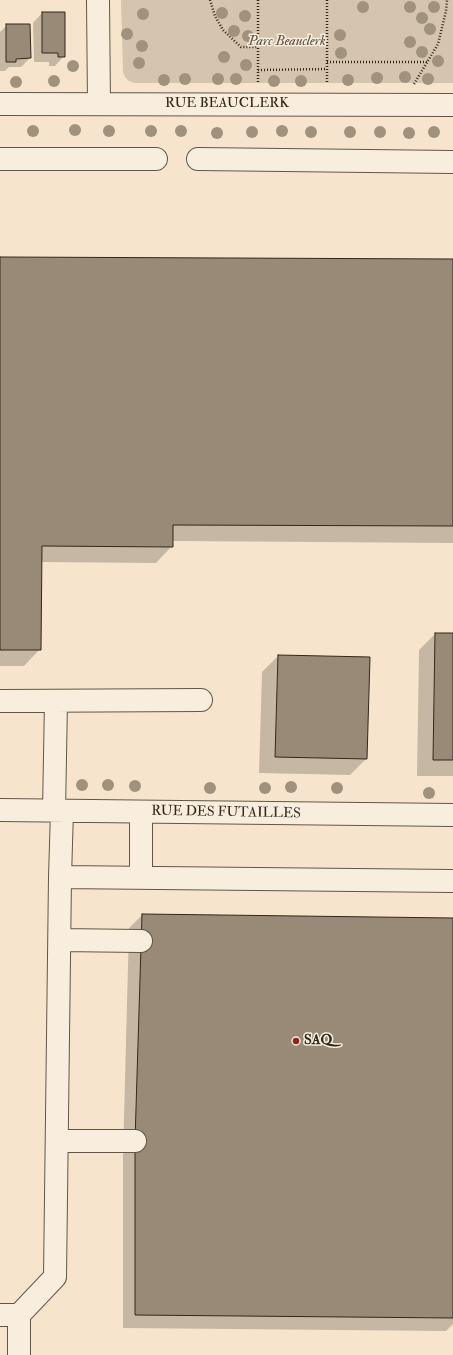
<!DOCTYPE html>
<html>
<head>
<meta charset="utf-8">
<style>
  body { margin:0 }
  canvas { display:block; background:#f6e5cc }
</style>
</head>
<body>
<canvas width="453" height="1355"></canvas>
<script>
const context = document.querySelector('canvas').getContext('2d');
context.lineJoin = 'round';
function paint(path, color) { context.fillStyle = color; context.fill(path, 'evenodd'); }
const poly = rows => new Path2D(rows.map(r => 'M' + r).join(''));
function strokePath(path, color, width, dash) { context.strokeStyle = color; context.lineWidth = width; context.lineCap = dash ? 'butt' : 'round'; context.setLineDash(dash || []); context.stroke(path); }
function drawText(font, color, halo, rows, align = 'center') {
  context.font = font + ' "IM FELL Double Pica",serif'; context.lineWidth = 3; context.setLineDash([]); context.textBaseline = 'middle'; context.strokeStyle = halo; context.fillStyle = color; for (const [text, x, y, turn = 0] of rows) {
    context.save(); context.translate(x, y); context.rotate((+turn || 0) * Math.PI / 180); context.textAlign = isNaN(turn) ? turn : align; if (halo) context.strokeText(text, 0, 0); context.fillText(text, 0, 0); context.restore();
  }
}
const green = poly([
  [121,0,453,0,453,83,134,83,129,81,125,77,123,72]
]);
const shadow = poly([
  [42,13,64,56,55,66,49,66,49,62,34,62,33,23],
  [7,25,30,58,21,67,9,67,5,71,0,71,0,32],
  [0,258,453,260,453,543,172,541,172,546,156,563,41,562,40,649,24,666,0,666],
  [435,634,453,634,453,776,417,776,419,650],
  [278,656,366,759,350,775,259,773,262,672],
  [142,915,453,919,453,1324,446,1331,123,1328,123,1155,129,928]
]);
const building = poly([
  [42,12,65,12,65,57,58,57,58,53,42,53,42,12],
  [6,24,30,24,31,58,16,59,16,62,6,62,6,24],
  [0,257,453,259,453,526,173,525,173,547,42,546,41,650,0,650,0,257],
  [435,633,453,633,453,760,433,760,435,633],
  [278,655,370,657,367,759,275,757,278,655],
  [142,914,453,918,453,1318,135,1315,135,1141,142,914]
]);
const path = poly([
  [210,0,215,16,223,30,241,47,258,47],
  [258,0,258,83],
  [327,0,327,83],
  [327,62,428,62],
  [258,70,327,69],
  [414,84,438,44,446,11,447,0]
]);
const minor = poly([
  [98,0,99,104],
  [0,104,453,105],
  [0,159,156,159],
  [198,159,453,162],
  [0,701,201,700],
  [0,810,453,815],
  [54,811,56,701],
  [62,811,60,877,453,881],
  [141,878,141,812],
  [60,940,141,941],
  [57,1141,135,1141],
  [0,1315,19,1315,19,1355],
  [19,1315,55,1277,60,877]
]);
const trees = [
  [363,7],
  [410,7],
  [434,7],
  [222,13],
  [143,14],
  [245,16],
  [422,18],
  [430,29],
  [234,31],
  [127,34],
  [340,35],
  [248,36],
  [410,42],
  [142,46],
  [422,52],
  [341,53],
  [224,57],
  [438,61],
  [139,63],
  [246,65],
  [73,66],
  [405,77],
  [377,78],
  [185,79],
  [218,79],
  [236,79],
  [428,79],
  [164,80],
  [348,80],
  [54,81],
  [274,81],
  [301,81],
  [16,82],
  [75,130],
  [33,131],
  [109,131],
  [151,131],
  [181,131],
  [282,131],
  [252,132],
  [311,132],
  [350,132],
  [380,132],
  [434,132],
  [217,133],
  [409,133],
  [82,785],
  [108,785],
  [135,786],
  [291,787],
  [210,788],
  [265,788],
  [337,788],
  [429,793]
];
const markers = [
  [296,1041,4,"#8f2418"]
];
const parkNames = [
  ["Parc Beauclerk",287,42]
];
const streetNames = [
  ["RUE BEAUCLERK",227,104],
  ["RUE DES FUTAILLES",226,813,1]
];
const poiNames = [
  ["SAQ",304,1041]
];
paint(green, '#d5c5ae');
paint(shadow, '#0003');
paint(building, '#988a77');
strokePath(building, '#32271a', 1);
strokePath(minor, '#635646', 24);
strokePath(path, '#32271a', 2.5, [1, 2]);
strokePath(minor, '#f9eede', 22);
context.fillStyle = '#a1927e';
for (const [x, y] of trees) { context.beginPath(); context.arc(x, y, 6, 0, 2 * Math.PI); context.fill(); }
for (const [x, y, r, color] of markers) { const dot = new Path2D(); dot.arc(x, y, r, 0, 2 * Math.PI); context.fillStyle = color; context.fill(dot); strokePath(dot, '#f9eede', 1.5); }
drawText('italic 14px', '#5b4e3f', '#f9eede', parkNames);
drawText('14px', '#32271a', '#f9eede', streetNames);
drawText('bold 14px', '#32271a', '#f9eede', poiNames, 'left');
</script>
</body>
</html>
